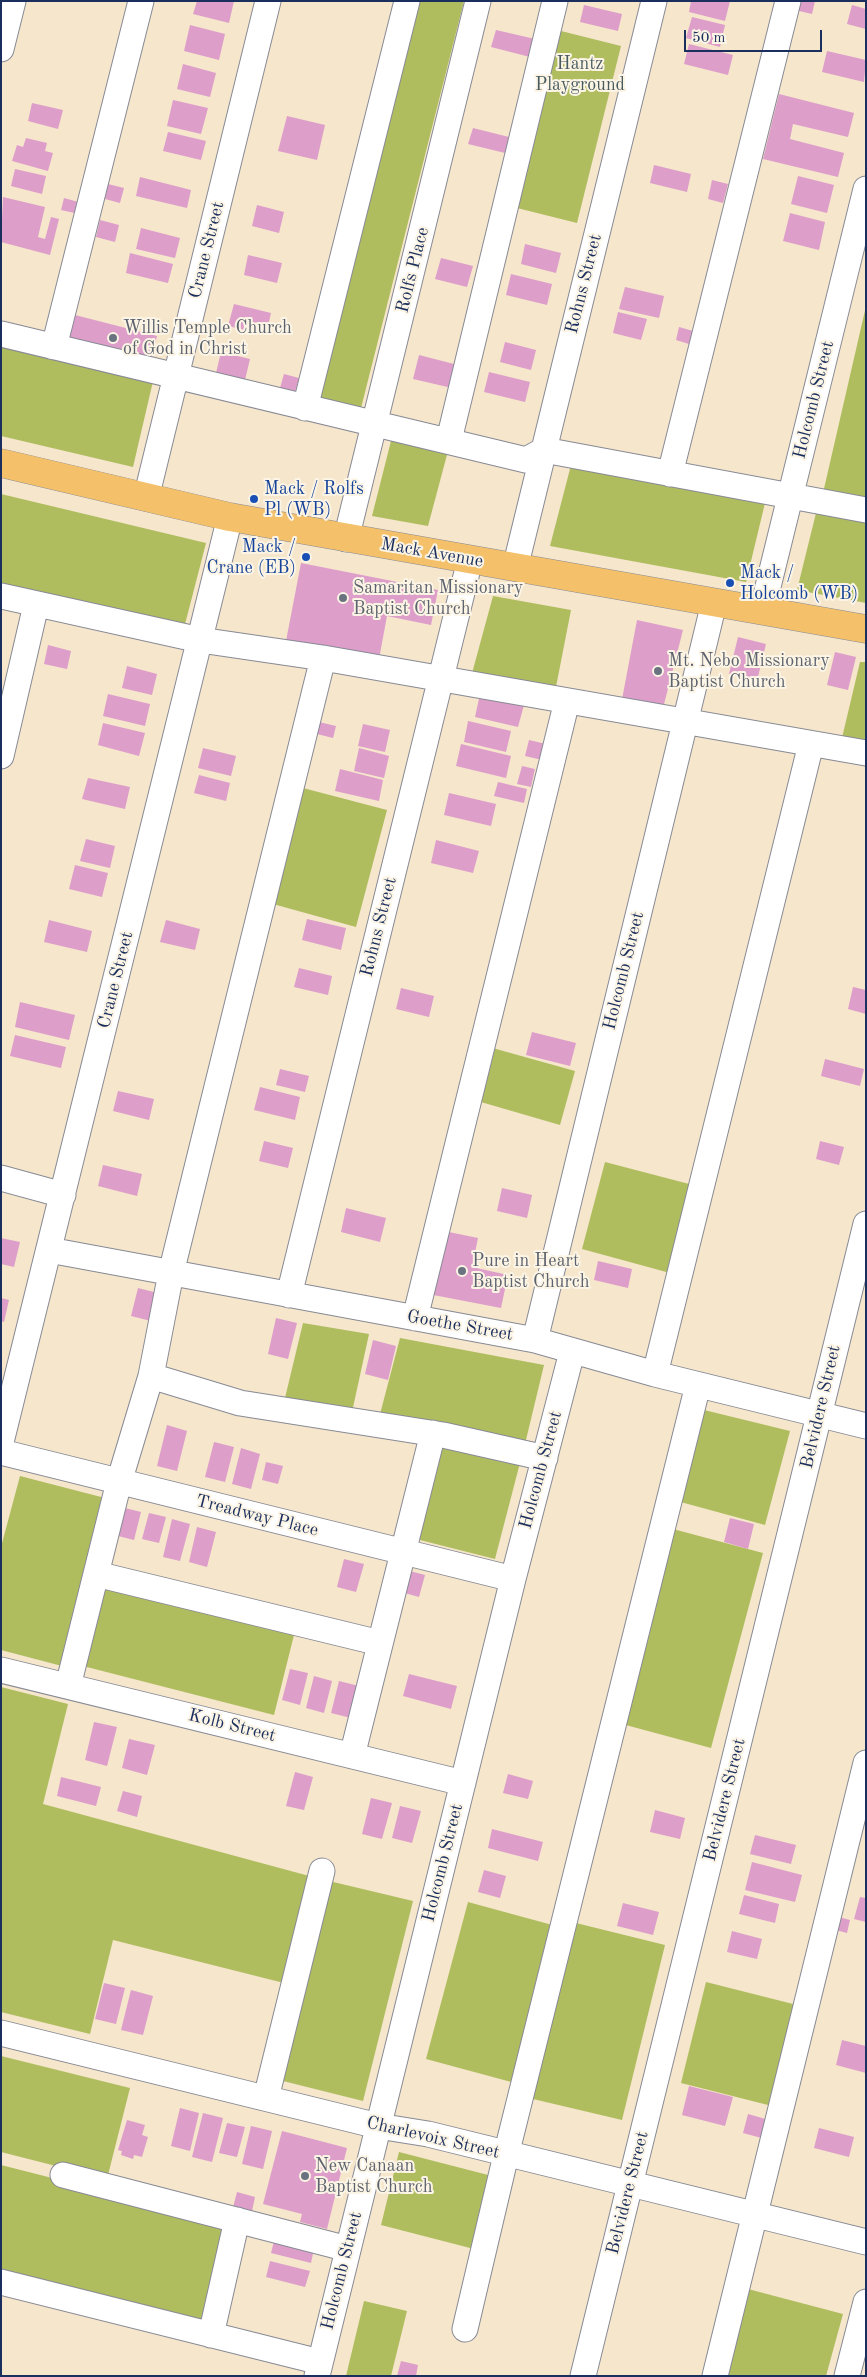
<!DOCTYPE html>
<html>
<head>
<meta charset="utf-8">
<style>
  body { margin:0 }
  #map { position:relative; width:867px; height:2377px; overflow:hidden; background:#f5e6cc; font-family:"Old Standard TT",serif }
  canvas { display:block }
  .frame { position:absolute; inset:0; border:2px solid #1b2f5e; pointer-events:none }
  .scale { position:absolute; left:684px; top:30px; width:138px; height:22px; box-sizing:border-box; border:2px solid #1b2f5e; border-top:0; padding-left:6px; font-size:15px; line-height:18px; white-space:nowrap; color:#1b2f5e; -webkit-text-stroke:4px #fcf5e5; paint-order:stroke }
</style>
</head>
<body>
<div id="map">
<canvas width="867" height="2377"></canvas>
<div class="frame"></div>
<div class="scale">50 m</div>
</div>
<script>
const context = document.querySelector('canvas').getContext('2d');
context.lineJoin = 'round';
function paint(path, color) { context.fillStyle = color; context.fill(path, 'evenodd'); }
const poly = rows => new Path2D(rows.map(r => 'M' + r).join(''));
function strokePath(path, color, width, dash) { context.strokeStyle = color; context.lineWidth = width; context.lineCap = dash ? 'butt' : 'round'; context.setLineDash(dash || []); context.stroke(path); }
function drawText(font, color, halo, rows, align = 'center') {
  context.font = font + ' "Old Standard TT",serif'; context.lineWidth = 4; context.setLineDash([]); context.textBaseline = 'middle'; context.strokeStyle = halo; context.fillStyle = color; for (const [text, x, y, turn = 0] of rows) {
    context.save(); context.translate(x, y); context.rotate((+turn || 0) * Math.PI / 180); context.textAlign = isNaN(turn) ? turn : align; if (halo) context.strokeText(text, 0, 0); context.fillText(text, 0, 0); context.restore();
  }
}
const green = poly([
  [416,1,464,1,360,412,315,400],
  [557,30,621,46,577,223,513,207],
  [866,306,866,502,823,493],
  [1,340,154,377,133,467,1,436],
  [392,437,448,451,428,526,372,516],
  [571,465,765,503,746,582,550,546],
  [1,494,206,543,183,632,1,587],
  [817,509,866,518,866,603,797,590],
  [493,596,571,610,555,692,471,677],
  [860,662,866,662,866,747,841,742],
  [303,788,387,810,356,927,273,904],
  [489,1047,575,1071,560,1125,474,1100],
  [605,1162,693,1185,670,1273,582,1249],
  [303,1323,369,1334,352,1412,284,1402],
  [400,1338,544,1365,525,1444,379,1418],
  [700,1409,790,1431,765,1525,677,1501],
  [440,1440,521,1459,495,1559,416,1539],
  [20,1476,105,1498,62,1666,1,1650,1,1547],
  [673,1529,763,1553,711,1748,622,1724],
  [100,1581,295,1631,274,1715,79,1665],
  [1,1687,68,1704,43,1804,313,1877,288,1984,113,1940,90,2034,1,2012],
  [329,1881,413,1901,363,2101,279,2080],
  [468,1902,556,1926,515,2083,426,2059],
  [576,1923,665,1945,622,2120,533,2099],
  [706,1982,797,2005,772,2106,681,2083],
  [1,2056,130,2088,107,2179,1,2152],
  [399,2152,492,2176,474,2249,381,2225],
  [1,2165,233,2224,207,2328,1,2276],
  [748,2289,843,2314,826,2376,725,2376],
  [364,2301,407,2311,391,2376,346,2376]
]);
const building = poly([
  [197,1,234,1,229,23,193,14],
  [691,1,730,1,725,21,689,12],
  [797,1,815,1,812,14,795,10],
  [584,5,622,14,618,31,580,22],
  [852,5,866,9,866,29,847,24],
  [692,17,725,25,720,47,686,38],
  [190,25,225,34,219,60,184,51],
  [496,30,535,39,530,57,491,47],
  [689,44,733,55,728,75,684,64],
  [827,51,866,60,864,82,822,72],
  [183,64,216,73,210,97,177,89],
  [779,94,854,113,848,137,793,124,790,139,844,153,838,177,763,159],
  [173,100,208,108,201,134,167,126],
  [32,103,63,110,58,129,28,121],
  [287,116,325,125,317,160,278,151],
  [473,128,509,137,505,153,468,144],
  [168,132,206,141,201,160,163,151],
  [26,138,47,143,45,151,53,153,48,171,12,161,17,145,23,147],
  [654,165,691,174,687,192,650,183],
  [15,169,46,176,42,194,11,186],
  [798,176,834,185,827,213,791,204],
  [140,177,191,190,187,208,136,196],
  [712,180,728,184,723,203,708,199],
  [108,184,124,188,120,203,105,199],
  [3,197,45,207,38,237,45,239,51,217,59,219,50,255,1,242],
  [64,198,82,203,79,214,61,210],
  [257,205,284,212,279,233,252,226],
  [790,213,825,222,819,250,783,241],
  [100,220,119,225,115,242,96,237],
  [141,228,180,238,175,258,136,249],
  [525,244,561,253,556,273,521,264],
  [130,253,173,264,168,283,126,273],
  [248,255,282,263,277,283,244,275],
  [441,258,473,266,467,287,435,279],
  [511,274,552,284,547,305,506,295],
  [625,287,664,296,659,318,619,309],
  [234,304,271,313,266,335,228,326],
  [618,312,647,319,641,340,613,333],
  [75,315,157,336,151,361,69,339],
  [679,327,693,331,689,344,676,340],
  [505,342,536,350,531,370,500,362],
  [221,352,250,359,245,380,216,373],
  [419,355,458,365,452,388,413,379],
  [489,372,530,382,525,402,484,392],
  [284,374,299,378,295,392,280,388],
  [301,563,438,590,431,625,387,616,379,659,286,641],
  [637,620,683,630,661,716,620,710],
  [738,637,766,644,757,681,729,674],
  [48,645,71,651,67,669,44,664],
  [835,652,856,657,848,690,827,685],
  [127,666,157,674,152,695,122,688],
  [108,694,150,704,145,726,103,716],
  [480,694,524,705,518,727,475,717],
  [468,721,511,731,506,752,464,742],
  [319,722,336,726,333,738,317,734],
  [103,723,145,733,139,756,98,745],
  [363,724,390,730,385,752,358,746],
  [529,740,546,744,542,760,525,756],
  [461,744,511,756,506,778,456,766],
  [203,748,236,756,231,776,198,768],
  [359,748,389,756,384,778,354,771],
  [522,766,535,769,531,787,517,784],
  [340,769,383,780,379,801,335,791],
  [199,775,230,783,226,801,194,793],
  [88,778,130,787,125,809,82,799],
  [498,782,527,789,524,803,494,796],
  [449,793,496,804,491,826,444,815],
  [86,839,115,846,110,868,80,861],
  [436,840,479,851,473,873,431,863],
  [75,865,108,873,102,897,69,889],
  [307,919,346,928,341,950,302,940],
  [49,920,92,931,87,952,44,942],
  [166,920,200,929,195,950,160,942],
  [299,968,332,976,328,995,294,987],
  [853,987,866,990,866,1014,848,1009],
  [401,988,434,996,429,1017,396,1009],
  [20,1002,75,1015,69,1040,15,1027],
  [532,1032,576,1043,570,1066,526,1055],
  [15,1035,66,1047,61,1068,10,1056],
  [825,1059,864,1069,860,1086,821,1076],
  [280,1069,309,1076,305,1092,276,1085],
  [260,1087,300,1097,295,1120,254,1110],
  [118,1091,154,1099,149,1120,113,1111],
  [264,1141,293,1148,288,1168,259,1161],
  [820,1141,844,1147,839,1165,816,1159],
  [103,1165,142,1174,137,1196,98,1186],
  [502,1188,532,1195,527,1218,497,1211],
  [346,1208,386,1218,380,1242,341,1232],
  [444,1231,478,1238,472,1267,508,1275,501,1308,428,1294],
  [1,1238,20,1242,14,1267,1,1264],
  [598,1261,632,1269,628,1288,594,1280],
  [138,1288,158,1293,151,1321,131,1316],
  [1,1298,9,1300,4,1322,1,1321],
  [276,1318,297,1323,288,1359,268,1354],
  [373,1340,396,1346,388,1380,365,1374],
  [167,1425,187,1431,177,1471,157,1466],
  [214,1442,234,1447,225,1482,205,1477],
  [241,1448,260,1454,251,1489,232,1484],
  [266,1462,283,1466,278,1484,262,1480],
  [121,1507,141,1512,134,1540,114,1535],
  [149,1513,166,1517,159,1543,142,1539],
  [730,1518,754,1524,748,1549,724,1542],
  [172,1519,190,1524,180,1561,163,1557],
  [197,1527,216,1532,207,1567,189,1562],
  [344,1559,364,1564,356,1592,337,1587],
  [406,1570,425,1575,419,1597,401,1592],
  [290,1669,308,1673,300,1705,282,1700],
  [409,1674,457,1686,451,1709,403,1696],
  [314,1676,332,1681,324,1713,306,1708],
  [339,1681,359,1686,351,1718,331,1713],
  [94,1722,117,1727,107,1766,85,1760],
  [129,1739,155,1745,147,1775,122,1768],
  [295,1772,313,1777,304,1810,286,1806],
  [508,1774,533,1781,528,1799,503,1793],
  [61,1777,101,1787,96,1806,57,1796],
  [123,1791,142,1796,137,1817,117,1811],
  [371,1798,392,1803,382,1839,362,1834],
  [400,1806,421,1811,412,1843,392,1838],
  [655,1810,685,1818,680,1839,650,1832],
  [492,1829,543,1842,538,1861,488,1848],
  [755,1835,796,1845,791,1864,750,1854],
  [752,1862,802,1875,795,1902,745,1890],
  [484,1870,506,1876,500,1898,478,1892],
  [744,1895,779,1904,775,1923,739,1914],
  [860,1897,866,1898,866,1922,854,1919],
  [623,1903,659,1912,653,1935,617,1926],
  [835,1916,850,1920,847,1933,832,1929],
  [732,1931,762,1939,757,1959,727,1952],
  [104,1983,125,1988,116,2024,95,2019],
  [131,1990,153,1996,143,2035,121,2030],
  [842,2040,866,2046,866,2073,836,2065],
  [689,2086,733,2097,725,2126,682,2115],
  [180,2108,199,2113,190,2151,171,2146],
  [203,2113,223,2118,212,2162,192,2157],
  [748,2114,769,2120,765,2139,743,2133],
  [127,2120,145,2125,142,2135,148,2137,142,2157,134,2155,133,2159,121,2155,122,2151,118,2150],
  [227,2123,245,2127,237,2157,219,2153],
  [251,2126,272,2131,263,2169,242,2164],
  [819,2128,854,2137,849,2157,814,2148],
  [282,2131,347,2148,327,2229,300,2222,302,2214,263,2204],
  [237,2192,255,2197,251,2216,232,2211],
  [276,2233,315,2244,311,2263,271,2253],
  [270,2261,310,2271,305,2287,266,2277],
  [401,2361,418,2365,416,2376,397,2376]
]);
const minor = poly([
  [1,49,13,1],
  [1,334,526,460,544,450,866,510],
  [54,347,141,1],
  [305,408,407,1],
  [449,440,555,1],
  [670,474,788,1],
  [146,498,268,1],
  [346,539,478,1],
  [515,568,654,1],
  [1,596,200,640,323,658,866,753],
  [762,611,866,189],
  [1,756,36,605],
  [1,1178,63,1195],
  [49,1250,535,1340,655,1374,866,1426],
  [289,1295,470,560],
  [415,1318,567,701],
  [535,1340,714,603],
  [655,1374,811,744],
  [151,1376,240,1403,443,1435,545,1458],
  [1,1442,230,517],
  [1,1452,513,1579],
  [96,1574,380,1643],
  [1,1670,463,1783],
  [68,1686,119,1482,151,1376,171,1273,323,658],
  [352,1756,433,1433],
  [1,2033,378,2126,428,2134,866,2242],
  [266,2098,322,1871],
  [63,2175,348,2249],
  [1,2282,320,2362],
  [465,2329,506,2155,698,1385],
  [211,2335,237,2220],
  [317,2376,513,1579,572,1352],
  [583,2376,866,1224],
  [715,2376,866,1763],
  [847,2376,866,2302]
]);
const major = poly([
  [1,463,230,517,866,629]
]);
const markers = [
  [113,338,5,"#6b7280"],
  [254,499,5,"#1a4fb4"],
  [306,557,5,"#1a4fb4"],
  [730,583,5,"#1a4fb4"],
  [343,598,5,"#6b7280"],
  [658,671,5,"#6b7280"],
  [462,1271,5,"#6b7280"],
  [305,2176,5,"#6b7280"]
];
const parkNames = [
  ["Hantz",580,64],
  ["Playground",580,85]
];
const streetNames = [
  ["Crane Street",207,250,-76],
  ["Rolfs Place",413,270,-76],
  ["Rohns Street",584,284,-76],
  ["Holcomb Street",814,400,-76],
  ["Mack Avenue",432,553,10],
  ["Rohns Street",379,927,-76],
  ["Holcomb Street",624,971,-76],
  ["Crane Street",116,980,-76],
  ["Goethe Street",460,1326,10],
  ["Belvidere Street",821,1407,-77],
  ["Holcomb Street",541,1470,-75],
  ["Treadway Place",257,1516,14],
  ["Kolb Street",232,1726,14],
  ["Belvidere Street",725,1800,-76],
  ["Holcomb Street",443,1863,-76],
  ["Charlevoix Street",433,2138,13],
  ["Belvidere Street",628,2193,-76],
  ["Holcomb Street",342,2271,-76]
];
const worshipNames = [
  ["Willis Temple Church",123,328],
  ["of God in Christ",123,349],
  ["Samaritan Missionary",353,588],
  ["Baptist Church",353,609],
  ["Mt. Nebo Missionary",668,661],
  ["Baptist Church",668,682],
  ["Pure in Heart",472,1261],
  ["Baptist Church",472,1282],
  ["New Canaan",315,2166],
  ["Baptist Church",315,2187]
];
const transitNames = [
  ["Mack / Rolfs",264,489],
  ["Pl (WB)",264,510],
  ["Mack /",296,547,"right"],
  ["Crane (EB)",296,568,"right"],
  ["Mack /",740,573],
  ["Holcomb (WB)",740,594]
];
paint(green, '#afbd5f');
paint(building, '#de9eca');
strokePath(minor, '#888a95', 27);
strokePath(major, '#888a95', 29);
strokePath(minor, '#fff', 25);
strokePath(major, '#f4c16a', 28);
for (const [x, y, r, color] of markers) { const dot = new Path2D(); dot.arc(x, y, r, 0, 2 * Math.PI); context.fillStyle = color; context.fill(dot); strokePath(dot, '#fcf5e5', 2); }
drawText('18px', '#475a5e', '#fcf5e5', parkNames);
drawText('18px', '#1b2f5e', '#fcf5e5', streetNames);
drawText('18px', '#5b616d', '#fcf5e5', worshipNames, 'left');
drawText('18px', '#164399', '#fcf5e5', transitNames, 'left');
</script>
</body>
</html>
